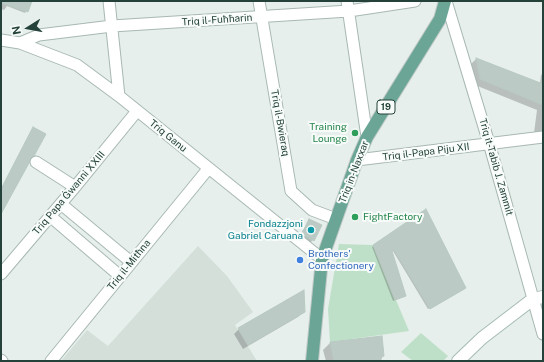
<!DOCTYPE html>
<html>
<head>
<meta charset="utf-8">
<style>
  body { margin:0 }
  #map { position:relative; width:544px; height:362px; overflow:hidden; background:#e6efeb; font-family:"Public Sans",sans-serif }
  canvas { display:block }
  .frame { position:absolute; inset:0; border:2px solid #24423a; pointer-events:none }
  .north { position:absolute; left:8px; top:8px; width:40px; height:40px; -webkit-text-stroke:3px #f7fbf9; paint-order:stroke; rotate:259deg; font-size:11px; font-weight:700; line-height:16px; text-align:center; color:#24423a }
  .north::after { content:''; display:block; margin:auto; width:14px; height:18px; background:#24423a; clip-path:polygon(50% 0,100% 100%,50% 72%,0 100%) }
</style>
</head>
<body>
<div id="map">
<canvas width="544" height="362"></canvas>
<div class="frame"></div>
<div class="north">N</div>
</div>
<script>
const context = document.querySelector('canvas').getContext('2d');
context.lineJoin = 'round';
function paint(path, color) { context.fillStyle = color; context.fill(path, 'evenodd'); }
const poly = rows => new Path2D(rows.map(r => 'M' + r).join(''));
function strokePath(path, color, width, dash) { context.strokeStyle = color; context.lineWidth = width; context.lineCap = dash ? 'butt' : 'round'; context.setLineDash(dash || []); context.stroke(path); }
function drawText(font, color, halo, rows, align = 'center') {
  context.font = font + ' "Public Sans",sans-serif'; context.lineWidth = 4; context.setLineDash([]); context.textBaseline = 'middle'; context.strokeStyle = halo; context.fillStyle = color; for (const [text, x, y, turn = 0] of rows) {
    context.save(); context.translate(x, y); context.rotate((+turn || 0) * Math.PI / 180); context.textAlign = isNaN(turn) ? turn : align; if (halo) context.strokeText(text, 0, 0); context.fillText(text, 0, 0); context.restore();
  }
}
const built = poly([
  [198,246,227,276,253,312,235,325,257,361,61,361,87,330,108,346]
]);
const green = poly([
  [339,244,373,245,409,331,330,342,328,309],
  [421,333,448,356,443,361,413,361,401,352]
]);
const shadow = poly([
  [1,1,31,1,25,13,7,6,4,10,1,9],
  [476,59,540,84,541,75,543,73,543,134,534,133,537,110,475,85,471,64],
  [426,210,463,290,428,309,393,251,391,252,405,296,393,301,372,247],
  [309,220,320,226,310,244,299,237],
  [304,311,298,317,243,349,234,334,239,329],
  [381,337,383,356,380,361,326,361,323,350,330,343]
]);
const building = poly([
  [1,1,32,1,28,12,1,3,1,1],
  [476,58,543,84,543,105,480,79,476,58],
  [33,127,46,134,34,156,30,159,29,163,1,214,1,189,33,127],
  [426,209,466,288,430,309,394,250,392,251,406,296,395,300,373,245,426,209],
  [309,219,322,225,314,241,302,234,309,219],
  [304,290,305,312,248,345,238,328,304,290],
  [382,336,384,356,381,357,381,361,334,361,330,342,382,336]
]);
const street = poly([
  [109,1,119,96],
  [259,1,291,191,312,210,336,219],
  [347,1,367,137],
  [446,1,491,150,543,334],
  [1,40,20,43,77,65,119,96,322,259],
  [20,43,39,35,112,26,349,11,415,1],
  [357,160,543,137],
  [36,162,75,187],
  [61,204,131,262],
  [50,216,120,276],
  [1,274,75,187,137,111],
  [1,360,2,361],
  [51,361,208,169]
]);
const secondary = poly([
  [458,361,482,338,533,299,543,297]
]);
const primary = poly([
  [312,361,322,259,357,160,367,137,440,19,445,1]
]);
const markers = [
  [355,133,4,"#2e9e5b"],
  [355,217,4,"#2e9e5b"],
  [311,230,4,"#0f9aa8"],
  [300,260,4,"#3f7fe0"]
];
const shields = [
  [386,107,18]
];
const shieldNames = [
  ["19",386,107]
];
const streetNames = [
  ["Triq il-Fuħħarin",217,20,-4],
  ["Triq il-Bwieraq",280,123,80],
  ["Triq Ganu",168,136,39],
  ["Triq il-Papa Piju XII",426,152,-7],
  ["Triq it-Tabib J. Zammit",496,167,74],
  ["Triq in-Naxxar",354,172,-69],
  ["Triq Papa Ġwanni XXIII",69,193,-50],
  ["Triq il-Mitħna",129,265,-51]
];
const leisureNames = [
  ["Training",347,127],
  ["Lounge",347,139],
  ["FightFactory",363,217,"left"]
];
const cultureNames = [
  ["Fondazzjoni",303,224],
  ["Gabriel Caruana",303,236]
];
const shopNames = [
  ["Brothers'",308,254],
  ["Confectionery",308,266]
];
paint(built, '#d4dfda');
paint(green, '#bfe0c8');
paint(shadow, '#0003');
paint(building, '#bbcac4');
strokePath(building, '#b8c9c2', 1);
strokePath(street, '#a8b8b2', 13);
strokePath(secondary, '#a4bbb3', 14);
strokePath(primary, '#c2cac8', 14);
strokePath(street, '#fff', 11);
strokePath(secondary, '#fff', 12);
strokePath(primary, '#6aa596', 12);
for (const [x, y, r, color] of markers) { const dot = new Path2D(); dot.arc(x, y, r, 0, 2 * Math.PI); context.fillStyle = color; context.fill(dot); strokePath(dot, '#f7fbf9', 1.5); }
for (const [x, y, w] of shields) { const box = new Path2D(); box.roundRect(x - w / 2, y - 7, w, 14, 3); context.fillStyle = '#f7fbf9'; context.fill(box); strokePath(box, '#24423a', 1); }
drawText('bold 9px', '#24423a', null, shieldNames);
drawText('10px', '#24423a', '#f7fbf9', streetNames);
drawText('10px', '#27864d', '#f7fbf9', leisureNames, 'right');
drawText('10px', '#0d838f', '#f7fbf9', cultureNames, 'right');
drawText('10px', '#366cbe', '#f7fbf9', shopNames, 'left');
</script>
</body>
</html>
